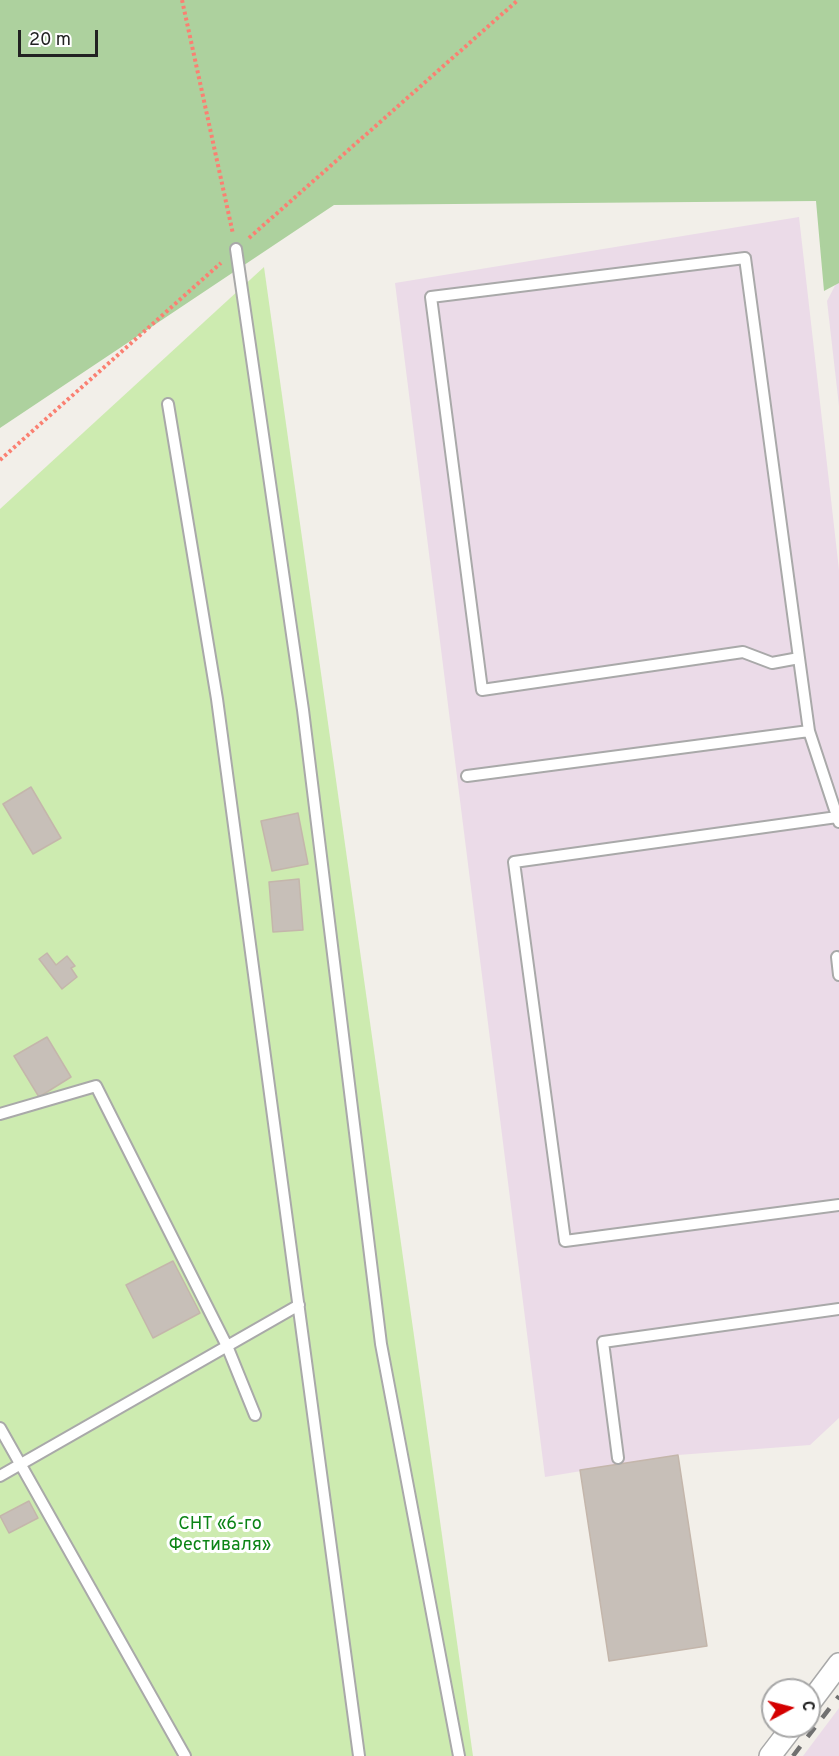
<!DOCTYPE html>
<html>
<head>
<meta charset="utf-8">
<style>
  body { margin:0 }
  #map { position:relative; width:839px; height:1756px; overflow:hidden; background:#f2efe9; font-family:Overpass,sans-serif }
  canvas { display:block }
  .north { position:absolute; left:761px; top:1678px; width:60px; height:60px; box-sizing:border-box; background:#fff; border:2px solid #a7a7a7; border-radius:50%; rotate:83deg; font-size:16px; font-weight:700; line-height:24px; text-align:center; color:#222 }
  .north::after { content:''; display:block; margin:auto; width:21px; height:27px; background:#d40000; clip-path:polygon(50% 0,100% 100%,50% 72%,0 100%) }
  .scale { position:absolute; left:18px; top:30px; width:80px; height:27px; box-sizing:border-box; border:3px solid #222; border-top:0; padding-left:8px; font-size:18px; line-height:21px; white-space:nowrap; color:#222; -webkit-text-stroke:4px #fff; paint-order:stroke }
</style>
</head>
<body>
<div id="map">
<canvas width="839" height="1756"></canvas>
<div class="north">С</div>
<div class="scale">20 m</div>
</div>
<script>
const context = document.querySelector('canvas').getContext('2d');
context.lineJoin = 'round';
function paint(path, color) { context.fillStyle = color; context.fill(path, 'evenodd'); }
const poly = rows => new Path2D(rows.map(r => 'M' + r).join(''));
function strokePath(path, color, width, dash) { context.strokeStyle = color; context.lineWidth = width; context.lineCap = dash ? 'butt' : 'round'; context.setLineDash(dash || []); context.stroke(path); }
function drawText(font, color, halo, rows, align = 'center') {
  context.font = font + ' Overpass,sans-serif'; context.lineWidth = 6; context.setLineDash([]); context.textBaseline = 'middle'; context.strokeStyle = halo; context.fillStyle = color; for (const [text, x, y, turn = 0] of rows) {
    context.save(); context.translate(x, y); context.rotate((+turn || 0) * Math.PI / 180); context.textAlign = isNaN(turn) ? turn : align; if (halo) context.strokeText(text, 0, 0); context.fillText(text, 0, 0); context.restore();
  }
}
const industrial = poly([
  [799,217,839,570,839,1418,810,1445,678,1455,545,1477,395,283],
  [839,278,839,406,827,301],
  [839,1708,839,1756,803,1756]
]);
const grass = poly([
  [264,267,473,1756,0,1756,0,509]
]);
const forest = poly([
  [0,0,839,0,839,283,824,291,816,201,334,205,0,428]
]);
const building = poly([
  [31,787,61,838,33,854,3,804,31,787],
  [298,813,308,864,272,871,261,821,298,813],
  [299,879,303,930,273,932,269,882,299,879],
  [47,953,56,965,67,956,75,966,71,968,77,977,62,989,39,959,47,953],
  [47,1037,71,1077,39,1097,14,1056,47,1037],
  [173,1261,200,1313,153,1338,126,1285,173,1261],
  [678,1455,707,1646,609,1661,580,1470,678,1455],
  [29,1501,38,1518,9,1533,0,1516,29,1501]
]);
const path = poly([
  [182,0,233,234],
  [249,238,518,0],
  [0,460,221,263]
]);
const lane = poly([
  [236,249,303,710,381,1344,459,1756],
  [168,404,217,699,359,1756],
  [799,658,772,663,743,652,482,690,431,297,745,258,799,658,809,731,839,822],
  [467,776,809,731],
  [837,817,514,862,565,1241,839,1205],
  [837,957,839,975],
  [0,1114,96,1086,227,1346,255,1415],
  [0,1428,185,1756],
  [618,1458,603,1342,839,1309],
  [0,1476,299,1305]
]);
const street = poly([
  [809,1704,839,1664],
  [770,1756,793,1726]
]);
const rail = poly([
  [793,1756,839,1696]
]);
const parkNames = [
  ["СНТ «6-го",220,1525],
  ["Фестиваля»",220,1546]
];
paint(industrial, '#ebdbe8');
paint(grass, '#cdebb0');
paint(forest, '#add19e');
paint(building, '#c7bfb8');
strokePath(building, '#c4b6ab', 1.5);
strokePath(lane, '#a9a9a9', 14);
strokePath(street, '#a9a9a9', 24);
strokePath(path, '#fa8072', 4, [3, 3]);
strokePath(lane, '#fff', 10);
strokePath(street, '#fff', 21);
strokePath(rail, '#707070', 4.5, [12, 12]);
drawText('18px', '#0c8416', '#fff', parkNames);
</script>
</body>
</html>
